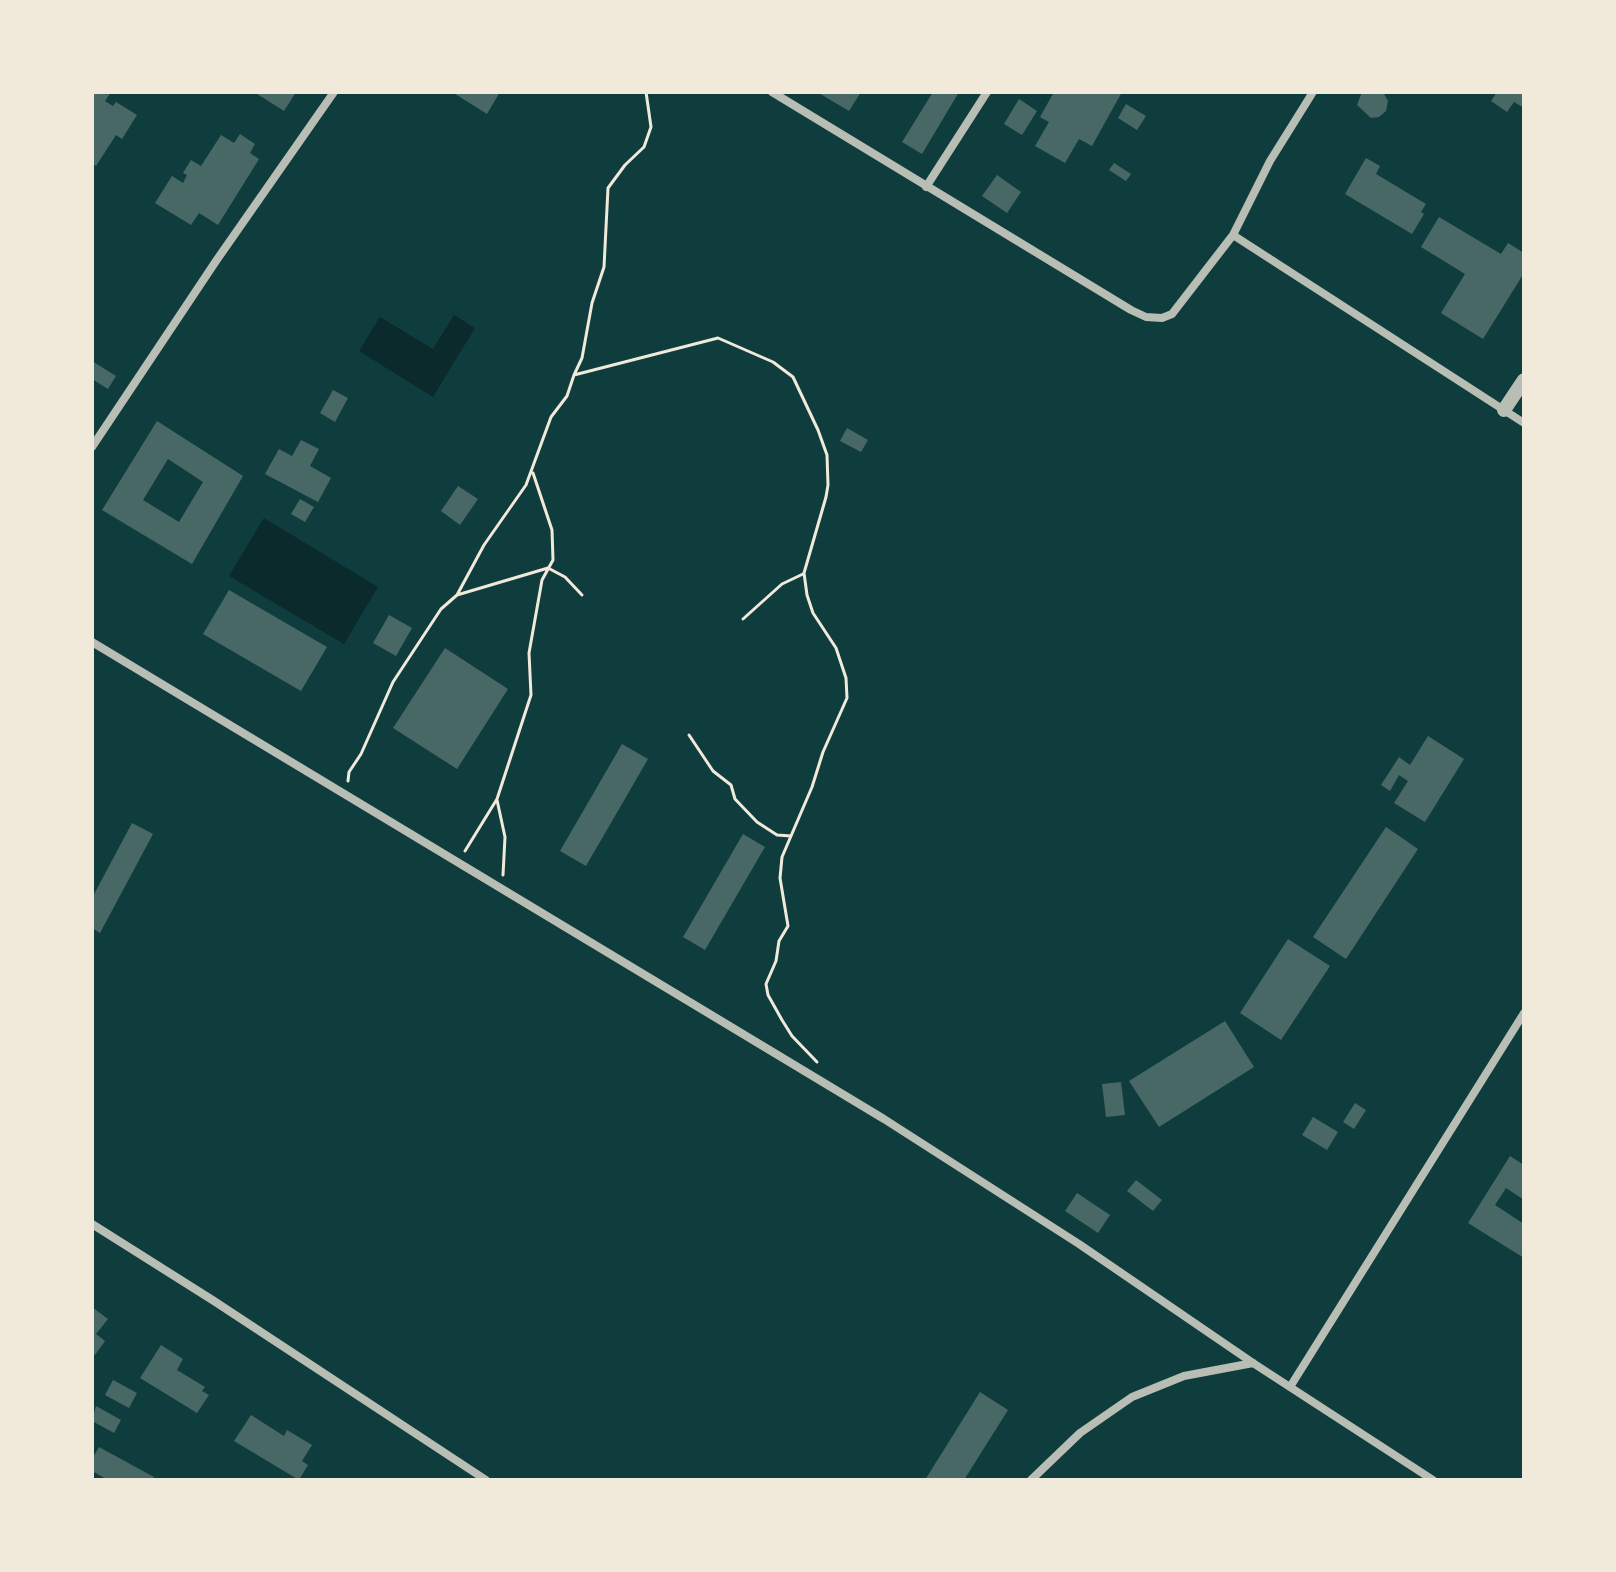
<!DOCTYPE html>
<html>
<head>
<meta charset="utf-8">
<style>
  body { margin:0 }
  #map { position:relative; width:1616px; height:1572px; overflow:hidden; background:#0f3d3e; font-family:"IBM Plex Sans",sans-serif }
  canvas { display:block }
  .frame { position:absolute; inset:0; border:94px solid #f1e9da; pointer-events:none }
</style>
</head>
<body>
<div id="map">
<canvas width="1616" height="1572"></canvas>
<div class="frame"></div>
</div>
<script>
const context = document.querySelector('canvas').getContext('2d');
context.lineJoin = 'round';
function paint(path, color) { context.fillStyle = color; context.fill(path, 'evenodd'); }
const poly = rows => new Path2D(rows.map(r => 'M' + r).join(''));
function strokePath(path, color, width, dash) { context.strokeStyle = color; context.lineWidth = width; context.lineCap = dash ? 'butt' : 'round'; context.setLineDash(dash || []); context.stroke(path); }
const water = poly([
  [454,315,475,328,433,397,359,351,380,317,433,349],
  [264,518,378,587,344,644,229,576]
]);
const building = poly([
  [92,92,111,92,105,101,113,106,116,102,137,115,122,139,116,135,96,166,92,163],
  [254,92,296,92,284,111],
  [452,92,500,92,487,114],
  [817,92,861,92,849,111],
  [933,92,959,92,922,154,902,142],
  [1054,92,1122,92,1092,146,1079,139,1065,163,1035,146,1049,122,1040,117],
  [1362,92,1383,92,1388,101,1386,111,1379,117,1371,118,1357,105],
  [1497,92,1524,92,1524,108,1514,102,1507,112,1491,101],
  [1019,99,1037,111,1022,135,1004,124],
  [1126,104,1146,116,1137,130,1118,118],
  [240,134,255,144,250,153,259,159,218,225,199,213,191,225,155,203,172,176,183,183,187,175,183,173,191,160,201,166,221,135,234,143],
  [1366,158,1380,166,1376,174,1426,204,1421,212,1424,214,1412,234,1345,194],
  [1114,163,1131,174,1126,181,1109,170],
  [997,175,1021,192,1007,213,982,196],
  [1439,217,1501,254,1508,243,1524,253,1524,273,1483,339,1441,313,1465,274,1421,247],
  [92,361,116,376,108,389,92,379],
  [333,390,348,398,335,422,320,413],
  [157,421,243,476,192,564,102,510],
  [168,459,203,482,179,522,143,500],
  [847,428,868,440,861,452,840,441],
  [301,440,319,449,310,466,331,478,318,502,265,474,279,449,292,456],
  [458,486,478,499,460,525,441,511],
  [300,499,314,507,305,522,291,514],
  [229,590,327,647,301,691,203,634],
  [389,615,412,628,396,656,373,643],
  [445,648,508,689,457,769,393,728],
  [1428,736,1464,759,1425,822,1394,803,1408,781,1399,775,1390,791,1381,785,1399,757,1410,765],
  [622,744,648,759,586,866,560,851],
  [132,823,153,834,100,933,92,928,92,898],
  [1386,827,1418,849,1346,959,1313,937],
  [743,834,765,847,705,950,683,937],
  [1288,939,1330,966,1281,1040,1240,1013],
  [1225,1021,1254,1067,1159,1127,1129,1081],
  [1121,1082,1125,1115,1106,1117,1102,1084],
  [1355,1103,1366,1110,1354,1129,1343,1122],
  [1313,1117,1338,1132,1327,1150,1302,1135],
  [1510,1156,1524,1165,1524,1200,1506,1188,1495,1205,1524,1224,1524,1258,1468,1223],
  [1136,1180,1162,1200,1153,1211,1127,1191],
  [1077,1193,1110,1215,1098,1233,1065,1211],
  [92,1307,108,1319,96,1334,105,1341,95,1355,92,1353],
  [161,1345,183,1359,177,1370,205,1387,202,1391,209,1395,197,1413,140,1378],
  [113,1380,137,1393,129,1408,105,1395],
  [980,1392,1008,1410,964,1480,925,1480],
  [96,1406,121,1420,114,1433,92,1421],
  [251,1415,284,1436,287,1430,312,1445,302,1461,308,1465,299,1480,234,1441],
  [99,1447,154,1477,152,1480,108,1480,92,1471,92,1459]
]);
const path = poly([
  [574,375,582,358,592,303,604,267,608,188,625,165,644,147,651,127,646,92],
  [457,595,548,568,565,577,582,595],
  [743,619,782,584,803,574],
  [689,735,713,771,731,785,735,799,757,822,777,835,791,836],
  [348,781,349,772,361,754,393,682,441,609,457,595,484,545,526,485,551,417,567,396,574,375,718,338,773,362,793,377,818,430,827,455,828,485,826,497,804,573,807,595,813,613,836,648,846,678,847,698,823,752,812,787,782,857,780,878,788,926,779,941,776,961,766,984,768,995,782,1020,792,1036,817,1062],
  [497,800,505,837,503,875],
  [465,851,497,799,531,695,529,653,542,580,553,560,552,530,533,473]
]);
const minor = poly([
  [772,92,1131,310,1146,317,1162,318,1172,314,1233,235,1270,161,1313,92],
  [926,187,987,92],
  [1233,235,1524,423],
  [92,447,216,261,334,92],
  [92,642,884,1119,1079,1244,1253,1363,1433,1480],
  [92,1224,214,1301,486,1480],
  [1290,1387,1524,1013],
  [1031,1480,1080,1433,1132,1397,1184,1376,1253,1363]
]);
const tertiary = poly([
  [1504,410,1524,380]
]);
paint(water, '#0a2a2b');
paint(building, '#486865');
strokePath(path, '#f1e9da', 3);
strokePath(minor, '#b8beb3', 8);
strokePath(tertiary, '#b8beb3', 14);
</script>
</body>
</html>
